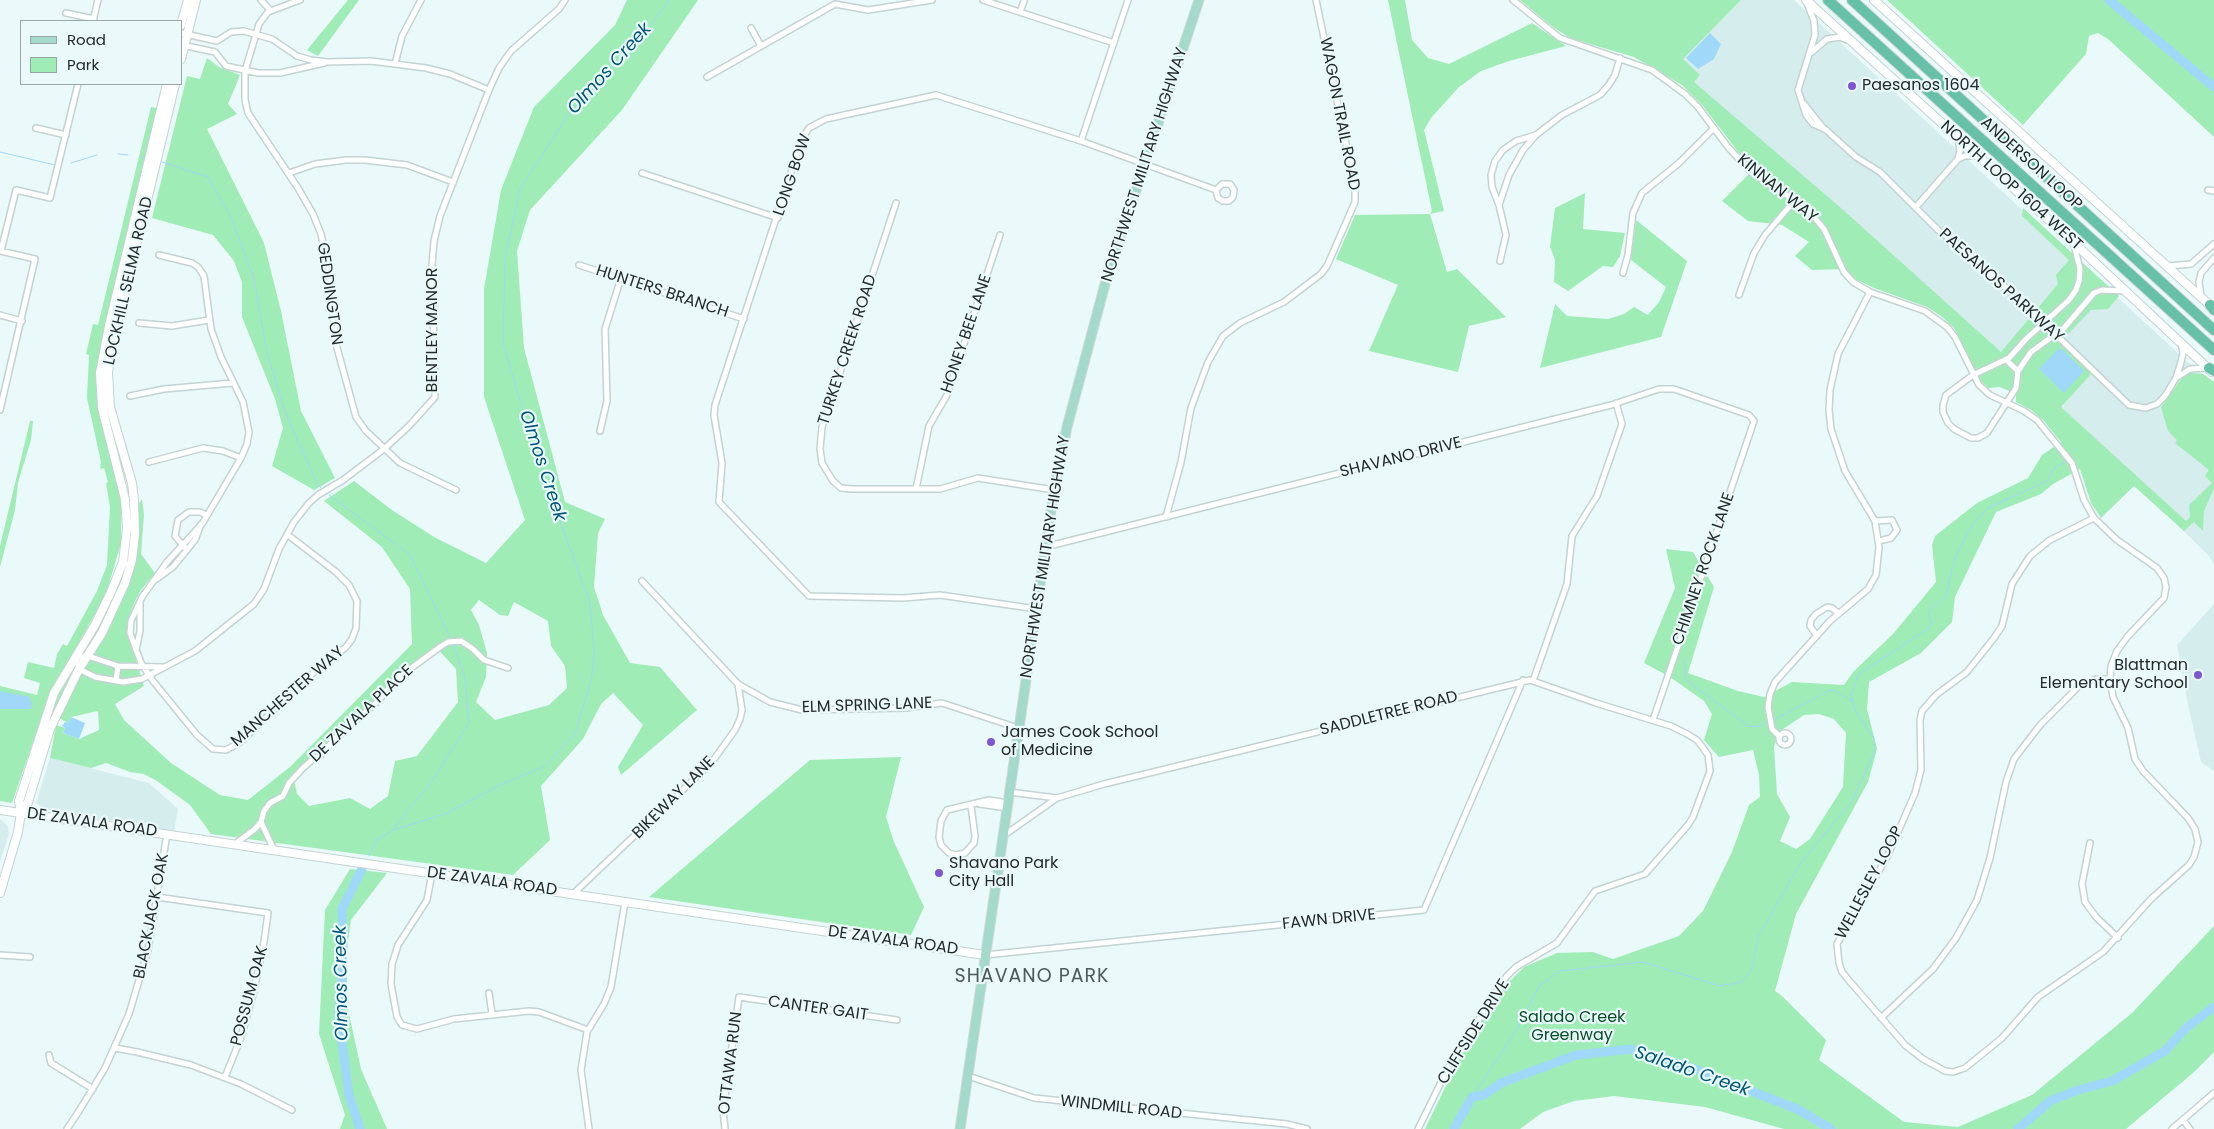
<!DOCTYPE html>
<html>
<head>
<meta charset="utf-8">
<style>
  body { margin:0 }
  #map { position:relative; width:2214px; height:1129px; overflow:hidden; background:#eafafa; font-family:Poppins,sans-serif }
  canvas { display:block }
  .legend { position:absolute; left:20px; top:20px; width:162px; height:65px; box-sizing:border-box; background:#eafafa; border:1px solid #9aa6a6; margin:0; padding:6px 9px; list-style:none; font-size:15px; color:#232929 }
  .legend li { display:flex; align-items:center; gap:10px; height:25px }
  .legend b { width:25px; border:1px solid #9aa6a6 }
</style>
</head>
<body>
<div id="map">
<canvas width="2214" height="1129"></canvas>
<ul class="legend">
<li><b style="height:6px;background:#a3dacb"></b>Road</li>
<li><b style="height:14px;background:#a0ecb6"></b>Park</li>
</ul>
</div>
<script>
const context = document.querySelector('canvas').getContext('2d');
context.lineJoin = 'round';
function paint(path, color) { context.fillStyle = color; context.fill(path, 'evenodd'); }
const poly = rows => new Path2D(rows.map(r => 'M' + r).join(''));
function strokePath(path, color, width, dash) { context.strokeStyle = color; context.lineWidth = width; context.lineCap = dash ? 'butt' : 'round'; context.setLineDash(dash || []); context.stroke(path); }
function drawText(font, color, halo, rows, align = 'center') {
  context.font = font + ' Poppins,sans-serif'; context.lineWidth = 4.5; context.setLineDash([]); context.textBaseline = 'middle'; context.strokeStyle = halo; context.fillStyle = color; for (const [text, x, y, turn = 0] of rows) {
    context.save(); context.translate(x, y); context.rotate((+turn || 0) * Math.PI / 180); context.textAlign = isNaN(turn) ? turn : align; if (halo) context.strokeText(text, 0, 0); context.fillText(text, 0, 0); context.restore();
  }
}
const built = poly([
  [1741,0,1794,0,2214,386,2214,564,2207,554,2166,514,2061,422,1674,68],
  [2214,604,2214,771,2201,762,2188,705,2177,645],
  [50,758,149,783,178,809,174,831,46,810,36,803],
  [0,819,8,826,9,834,0,862]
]);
const green = poly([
  [348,0,359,0,318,56,307,50],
  [627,0,698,0,622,110,530,210,517,251,524,348,565,502,605,519,598,533,594,587,603,615,630,663,660,667,697,710,621,775,618,767,643,725,613,693,601,704,583,739,541,786,550,840,513,875,211,834,190,805,157,781,144,774,130,772,106,763,91,768,50,758,56,725,65,728,63,733,79,739,99,730,98,711,71,717,68,723,59,718,43,713,12,803,0,801,0,686,37,695,40,683,24,678,28,662,54,668,57,654,63,644,67,646,97,591,107,565,110,507,106,483,108,482,104,468,100,469,101,462,87,398,89,355,86,354,93,324,98,325,101,313,151,107,156,108,156,111,96,371,98,408,118,482,121,503,121,543,106,594,71,657,94,652,130,574,137,506,142,499,144,515,141,554,155,573,141,590,135,601,127,622,127,632,144,686,115,704,124,720,171,763,220,795,248,800,290,767,412,644,410,589,382,547,324,501,354,481,392,510,434,537,486,563,525,520,484,397,484,289,501,190,534,107,615,25],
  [479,600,500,615,508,616,514,602,548,621,551,646,565,666,567,688,549,705,495,720,476,702,486,677,487,653,479,625,471,610],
  [435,646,456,669,458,702,417,756,395,761,388,796,370,809,350,798,309,806,297,794,293,775,314,756,321,752,328,740,369,705,395,678],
  [1388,0,1405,0,1412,40,1428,58,1449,64,1532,23,1566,46,1509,61,1481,71,1459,87,1431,118,1424,130,1444,211,1430,214,1447,272,1457,269,1506,317,1469,326,1458,372,1369,351,1398,285,1336,259,1355,215,1430,214,1432,211],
  [1520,0,1741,0,1683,59,1700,75,1694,82,1841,208,2001,352,2058,284,2056,275,2069,260,2022,216,2023,208,2119,296,2108,309,2091,310,2068,334,2057,341,2092,373,2061,407,2186,521,2190,517,2189,505,2212,483,2205,476,2209,470,2175,443,2177,440,2168,431,2161,407,2182,378,2190,373,2203,374,2214,382,2214,489,2204,511,2203,531,2194,522,2184,531,2134,486,2101,518,2091,503,2080,469,2053,484,2041,494,1996,512,1955,597,1952,622,1921,653,1869,682,1867,709,1877,749,1868,782,1796,914,1775,991,1782,996,1826,1040,1819,1060,1904,1122,1958,1127,2032,1095,2132,1013,2214,926,2214,1052,2193,1073,2126,1129,1784,1129,1705,1107,1614,1096,1574,1101,1543,1112,1520,1129,1425,1129,1457,1063,1480,1023,1506,985,1524,967,1557,953,1593,952,1613,959,1679,936,1703,911,1732,852,1749,805,1760,797,1759,775,1753,750,1719,757,1704,740,1712,714,1704,701,1670,677,1644,663,1675,588,1666,549,1693,552,1714,587,1688,673,1738,691,1764,697,1792,682,1844,685,1853,672,1893,634,1936,582,1932,545,1935,536,1977,503,2028,478,2042,455,2061,442,2043,420,2031,410,2016,402,2016,394,2000,387,1988,388,1981,381,1954,328,1941,316,1927,307,1874,288,1857,280,1845,269,1812,270,1795,256,1809,242,1782,225,1748,221,1722,201,1754,169,1742,157,1703,106,1682,85,1634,57,1570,38,1553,27],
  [1819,714,1834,719,1846,733,1843,787,1810,839,1796,849,1780,841,1790,817,1777,794,1774,747,1780,731,1804,715],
  [1887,0,2214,0,2214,137,2108,39,2098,33,2089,36,2086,54,2023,125],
  [207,58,219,67,240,75,228,104,237,114,207,129,264,243,281,311,301,411,335,478,314,490,272,466,283,428,275,399,242,317,242,282,234,261,213,235,152,218,187,76,200,79],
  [1585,193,1583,229,1625,233,1620,256,1613,267,1603,266,1568,291,1554,282,1555,260,1550,247,1555,208],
  [1636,220,1687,261,1661,337,1540,368,1555,304,1567,316,1608,319,1624,314,1634,307,1648,315,1659,302,1666,287,1631,260],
  [30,421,33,421,31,440,18,483,15,510,0,567,0,546],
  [901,757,886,817,894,842,924,907,911,935,649,897,810,760],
  [350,869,387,873,351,920,346,957,348,1009,361,1069,387,1129,340,1129,345,1115,319,1034,325,910]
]);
const water = poly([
  [1710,33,1721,44,1714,59,1698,69,1686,58],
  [2058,349,2063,350,2084,371,2064,393,2039,369],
  [0,691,30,697,30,701,32,702,31,709,0,709],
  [71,717,85,723,79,739,63,733,65,728,62,726,65,722,68,723]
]);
const stream = poly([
  [0,152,55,165],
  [118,154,128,155],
  [141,157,144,158],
  [162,162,208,177,231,217,254,279,267,352,285,412,315,479,321,488],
  [71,163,97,155],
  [329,495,410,555,451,639],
  [1684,660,1686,680,1748,726,1757,727,1766,723],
  [1774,720,1830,690,1835,691,1852,701],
  [394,828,433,780,469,722,464,675,453,645],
  [369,856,377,840,393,830,445,814,500,785,545,766,575,734,592,677,594,650,590,603,537,458,503,343,505,260,520,189,574,106,636,46,669,0],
  [1472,1097,1512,1037,1540,985,1560,971,1643,962,1720,986,1742,982,1752,969,1758,937,1800,864,1852,801,1875,751,1874,738,1856,712,1851,696,1859,674,1929,628,1931,623,1928,611,1946,596,1954,560,1972,525,1988,508,2047,481,2055,467,2064,463]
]);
const river = poly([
  [2109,0,2214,87],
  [360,1129,349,1095,339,1019,343,948,342,909,362,869],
  [1454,1129,1472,1097,1484,1095,1501,1083,1576,1055,1632,1049,1695,1069,1797,1109,1831,1129],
  [2018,1129,2050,1101,2078,1090,2112,1081,2165,1051,2186,1028,2214,1007]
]);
const minor = poly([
  [261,0,271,11],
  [300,0,268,12,259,24,245,71,245,100,248,113,298,188,313,214,321,234,329,271,336,344,356,417,366,431,400,463,456,490],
  [983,0,1114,43],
  [1513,0,1560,38,1652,70,1685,94,1698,107,1728,147,1752,173,1802,205,1814,217,1824,229,1844,272,1853,282,1870,292,1925,311,1947,327,1955,337,1979,385,1990,395,2024,411,2037,420,2072,463,2084,500,2094,518,2117,540,2157,568,2164,578,2166,587,2164,598,2128,636,2117,651,2111,666,2110,679,2113,697,2128,728,2135,759,2143,771,2188,818,2195,829,2198,842,2194,857,2189,865,2151,899,2103,952,2038,997,2002,1038,1965,1068,1953,1072,1945,1071,1923,1059,1905,1045,1852,984,1842,972,1839,963,1837,944,1888,855,1915,793,1921,770,1920,720,1922,711,1936,695,1967,672,1994,638,2002,626,2012,584,2030,556,2050,540,2094,518],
  [1807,3,1814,21,1815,35,1798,90,1806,115,1813,124,1825,129,1856,157,1880,172,1939,231,1957,244,2027,307,2129,405,2146,408,2157,404,2165,396,2176,378,2181,362,2183,353,2181,343],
  [1020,12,1024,1],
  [66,13,94,19],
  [93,21,98,0],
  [751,28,761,46],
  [181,33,217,41,231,32,244,31,272,39,297,56,311,60,327,62,371,61,426,68,450,74,489,90],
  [182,45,215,52,226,66,258,73,280,73,324,63],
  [1812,52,1827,39,1840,37,1847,40],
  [395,64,402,36,421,0],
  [707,77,835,4,868,10,932,0],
  [1804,104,1824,129],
  [36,128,66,135],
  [1958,137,1960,151,1958,159],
  [1081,141,1128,0],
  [289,173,315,164,346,160,365,160,407,165,453,182],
  [642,173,778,218],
  [2208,190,2214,191],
  [896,203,822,427,820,449,822,463,833,481,841,488,852,489,940,489,978,478,1054,490],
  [1499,205,1509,175,1523,150,1536,135,1562,115,1600,95,1608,86,1615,75,1620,58],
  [1916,207,1958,159,1965,156,1978,156],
  [2074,245,2080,269,2079,281,2076,290,2069,300,2026,339,2009,358,1973,375,1946,395,1943,405,1943,412,1948,423,1954,429,1971,438,1978,438,1987,433,2016,388,2018,371,2031,352,2064,328,2094,293,2102,290,2125,291],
  [0,251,35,259,0,410],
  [1,251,16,190,50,198,78,84],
  [159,255,192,263,198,267,204,276,211,329,221,357,243,402,249,432,247,444,241,458,202,524,167,562,142,597,131,621,130,633,141,663,153,681,197,735,213,749,226,750,239,743,312,674,346,647,352,639,356,628,357,601,349,585,336,572,288,535],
  [1500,261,1506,235,1499,205,1492,187,1491,175,1495,161,1503,150,1516,141,1536,135],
  [579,265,744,319],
  [2167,266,2191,264,2214,244],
  [1623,273,1628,255,1633,213,1642,193,1679,163,1714,128],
  [1739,295,1754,253,1765,235,1794,201],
  [2201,296,2199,282,2201,273,2214,258],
  [0,315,22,321],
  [139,323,172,326,209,320],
  [2006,360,2018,371],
  [2176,378,2190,369,2207,368],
  [130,396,164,389,233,383],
  [600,431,607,401,605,329,621,278],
  [149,462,203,448,223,451,241,458],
  [916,489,929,426,947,395,1000,235],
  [1166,517,1181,462,1191,408,1208,362,1223,336,1240,323,1284,302,1321,274,1327,266,1355,202,1355,187,1316,0],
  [1875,521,1892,520,1897,530,1891,538,1879,541],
  [1045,547,1611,405,1659,389,1674,389,1749,415,1754,421,1653,720],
  [185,548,175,536,178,520,189,512,200,512,206,515],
  [155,580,173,567,195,540,201,524],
  [642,581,738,684,770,702,802,710,906,708,942,703,1018,728],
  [1037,609,940,595,903,598,809,596,719,502,722,463,714,415,715,405,802,139,809,128,826,119,936,95,1081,141,1216,190,1218,198,1223,201,1229,201,1233,197,1234,190,1230,184,1222,184,1216,190],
  [1817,636,1810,626,1811,620,1816,614,1827,607,1832,608,1838,613],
  [136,650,140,631,140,604],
  [163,667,118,666,88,656,76,658,79,669,95,677,123,682,142,679,195,651,254,604,264,589,279,549,294,522,309,503,318,495,343,480,384,449,409,426,435,397,432,265,434,241,440,216,489,90,499,68,511,51,559,9,565,0],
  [116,681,118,666],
  [1533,681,1567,584,1572,536,1597,496,1622,424,1616,403],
  '1779 739a6 6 0 1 1 12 0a6 6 0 1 1-12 0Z',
  [1779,736,1772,729,1768,707,1770,694,1775,682,1830,621,1868,589,1876,575,1879,547,1875,521,1845,471,1831,429,1829,410,1830,390,1838,354,1870,292],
  [1009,792,1057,798,1104,784,1530,680,1596,703,1671,726,1689,735,1698,741,1708,755,1710,771,1693,817,1688,825,1645,874,1595,891,1557,943,1516,967,1506,977,1450,1064,1418,1129],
  [980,804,1007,808],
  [971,806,975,836,974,843,965,853,956,855,949,853,941,845,939,837,941,821,947,810,989,800,1008,803],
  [261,822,274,850],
  [1003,836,1057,798],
  [2090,843,2082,884,2085,902,2096,917,2118,938],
  [235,844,255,829,261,822,264,811,270,803,283,796,289,783,303,768,313,759,321,755,334,740,377,702,399,677,440,647,448,642,461,641,473,649,484,660,508,668],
  [432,873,427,900,398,945,392,964,391,984,397,1017,402,1025,417,1029,454,1019,529,1011,539,1012,588,1030],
  [573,894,712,762,735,730,740,719,742,710,738,684],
  [157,897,268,913,264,942,253,995,240,1040,225,1077],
  [0,955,30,957],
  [985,955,1424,910,1523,680],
  [489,993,492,1014],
  [1881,1018,1933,969,1956,938,1977,900,1990,858,2006,782,2014,759,2041,724,2080,685,2096,679,2110,679],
  [115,1048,137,1052,191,1065,241,1084,292,1110],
  [49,1055,51,1063,93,1089],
  [968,1076,1034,1098,1287,1124,1307,1129],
  [2183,1120,2190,1129],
  [67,1129,79,1111,105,1068,129,1014,148,950,167,834],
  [589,1129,581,1070,587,1032,604,1004,611,987,625,902],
  [725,1129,723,1110,739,997,897,1020],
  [2172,1129,2214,1093]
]);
const secondary = poly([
  [1806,0,2073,242,2212,372],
  [1874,0,2213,308],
  [181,25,188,0],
  [181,59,196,0],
  [0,810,985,955],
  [21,813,28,802,50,729,79,669,102,633,125,583,132,560,135,534,134,500,132,483,110,407,108,373,110,354,175,84],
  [0,893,18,832,21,813,19,801,54,693,95,625,111,592,123,562,127,528,125,499,102,408,100,373,109,326,167,84]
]);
const primary = poly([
  [960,1129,1054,490,1067,427,1105,284,1199,0]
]);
const motorway = poly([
  [1828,0,2214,350],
  [1852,0,2214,330],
  [2210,305,2214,310],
  [2209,368,2214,371]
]);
const markers = [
  [1852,86,5,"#8056d0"],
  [2198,675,5,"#8056d0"],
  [991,742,5,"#8056d0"],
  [939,873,5,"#8056d0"]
];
const poiNames = [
  ["Paesanos 1604",1862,86],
  ["Blattman",2188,666,"right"],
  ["Elementary School",2188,684,"right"],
  ["James Cook School",1001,733],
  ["of Medicine",1001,751],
  ["Shavano Park",949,864],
  ["City Hall",949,882]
];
const streetNames = [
  ["WAGON TRAIL ROAD",1339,114,79],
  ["ANDERSON LOOP",2031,164,42],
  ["NORTHWEST MILITARY HIGHWAY",1145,165,-72],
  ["LONG BOW",793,175,-71],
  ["NORTH LOOP 1604 WEST",2011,186,42],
  ["KINNAN WAY",1777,189,39],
  ["LOCKHILL SELMA ROAD",129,281,-77],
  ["PAESANOS PARKWAY",2001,286,42],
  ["HUNTERS BRANCH",662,292,18],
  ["GEDDINGTON",329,294,82],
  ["BENTLEY MANOR",433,330,-90],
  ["HONEY BEE LANE",967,334,-71],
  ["TURKEY CREEK ROAD",848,350,-72],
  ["SHAVANO DRIVE",1401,458,-14],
  ["NORTHWEST MILITARY HIGHWAY",1046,557,-81],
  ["CHIMNEY ROCK LANE",1704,569,-71],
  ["MANCHESTER WAY",288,697,-41],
  ["ELM SPRING LANE",867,706,-2],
  ["DE ZAVALA PLACE",362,714,-43],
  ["SADDLETREE ROAD",1389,714,-14],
  ["BIKEWAY LANE",674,798,-45],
  ["DE ZAVALA ROAD",92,823,8],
  ["DE ZAVALA ROAD",492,882,8],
  ["WELLESLEY LOOP",1870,883,-62],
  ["BLACKJACK OAK",152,916,-79],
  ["FAWN DRIVE",1329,920,-6],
  ["DE ZAVALA ROAD",893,941,8],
  ["POSSUM OAK",250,996,-75],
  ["CANTER GAIT",818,1009,8],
  ["CLIFFSIDE DRIVE",1474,1032,-58],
  ["OTTAWA RUN",731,1063,-83],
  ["WINDMILL ROAD",1121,1108,6]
];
const parkNames = [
  ["Salado Creek",1572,1018],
  ["Greenway",1572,1036]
];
const waterNames = [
  ["Olmos Creek",610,69,-48],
  ["Olmos Creek",542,466,72],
  ["Olmos Creek",342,983,-91],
  ["Salado Creek",1692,1072,19]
];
const quarterNames = [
  ["SHAVANO PARK",1032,977]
];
paint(built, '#d5eeed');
paint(green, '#a0ecb6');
paint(water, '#a0d8f9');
strokePath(stream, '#a0d8f9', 1);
strokePath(river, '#a0d8f9', 9);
strokePath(minor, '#c3d3d2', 8);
strokePath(secondary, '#c3d3d2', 10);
strokePath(primary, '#d7d8d8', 11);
strokePath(motorway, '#d7d8d8', 12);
strokePath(minor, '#fff', 5);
strokePath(secondary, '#fff', 8);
strokePath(primary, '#a3dacb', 9);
strokePath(motorway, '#66c1a8', 10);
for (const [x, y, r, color] of markers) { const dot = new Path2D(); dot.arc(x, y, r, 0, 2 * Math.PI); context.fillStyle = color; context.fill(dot); strokePath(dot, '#eafafa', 2); }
drawText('16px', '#232929', '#eafafa', poiNames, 'left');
drawText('16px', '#232929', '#eafafa', streetNames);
drawText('16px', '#074d27', '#eafafa', parkNames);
drawText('italic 18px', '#00567a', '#eafafa', waterNames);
context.letterSpacing = '1px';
drawText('19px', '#4c5a5a', '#eafafa', quarterNames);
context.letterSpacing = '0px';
</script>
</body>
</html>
